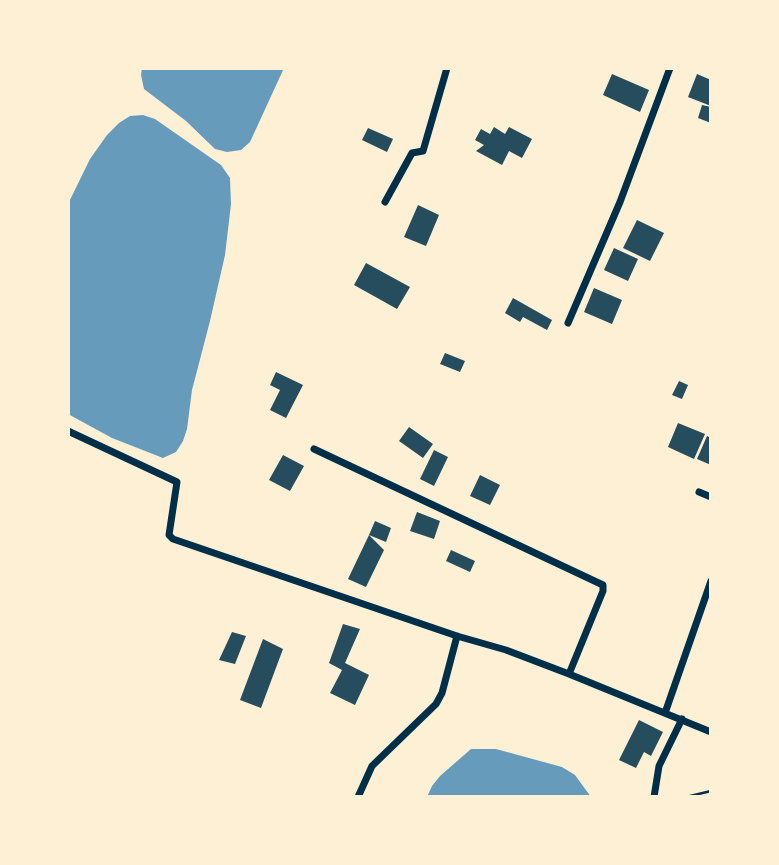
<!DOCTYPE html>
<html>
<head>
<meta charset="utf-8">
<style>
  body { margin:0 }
  #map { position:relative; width:779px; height:865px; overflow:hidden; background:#fdf0d5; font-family:"Asap Condensed",sans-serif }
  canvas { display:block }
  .frame { position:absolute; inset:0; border:70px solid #fdf0d5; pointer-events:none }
</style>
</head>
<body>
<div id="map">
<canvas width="779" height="865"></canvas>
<div class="frame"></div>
</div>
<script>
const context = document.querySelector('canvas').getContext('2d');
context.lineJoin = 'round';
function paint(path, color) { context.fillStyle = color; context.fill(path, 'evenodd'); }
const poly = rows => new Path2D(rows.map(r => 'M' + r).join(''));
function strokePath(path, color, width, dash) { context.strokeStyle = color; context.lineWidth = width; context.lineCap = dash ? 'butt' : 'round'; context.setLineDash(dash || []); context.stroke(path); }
const water = poly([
  [142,68,284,68,250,142,241,150,227,152,215,149,186,121,144,89,141,75],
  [143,115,155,119,221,165,230,178,231,204,225,255,210,321,192,390,187,429,183,441,176,452,163,458,112,438,68,414,68,204,90,159,107,135,119,123,130,116],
  [471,749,496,749,562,767,575,775,591,797,427,797,432,786,440,776]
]);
const building = poly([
  [612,74,649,90,640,112,603,95],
  [697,74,711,80,711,106,688,97],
  [702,105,711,107,711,123,698,118],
  [494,127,505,134,509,127,532,139,522,158,509,151,502,165,476,151,484,145,475,140,481,129,490,134],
  [368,128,393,139,387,152,362,140],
  [418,205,439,215,426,246,404,237],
  [637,220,664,233,650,261,623,248],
  [614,248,638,259,628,281,604,270],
  [366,263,410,287,397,309,354,285],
  [594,288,622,300,612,324,584,312],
  [513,298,552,320,547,330,523,317,520,322,505,313],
  [445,353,465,361,460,372,440,364],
  [276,372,303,385,286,418,270,410,280,390,270,385],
  [679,381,688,385,682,399,672,395],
  [678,423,705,434,694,459,668,447],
  [409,427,433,444,423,458,399,441],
  [707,436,711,438,711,465,697,459],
  [434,450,448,457,434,486,420,479],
  [283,455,304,466,290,491,269,480],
  [480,475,500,485,490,505,470,496],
  [417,512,440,521,434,539,410,531],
  [375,521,391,528,386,542,369,535],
  [369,535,384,550,366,587,348,579],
  [451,550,475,561,470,572,446,561],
  [343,624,360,629,345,663,369,675,355,705,330,693,342,670,329,663],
  [232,632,246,636,235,664,219,660],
  [263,639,283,649,261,708,240,700],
  [639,720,663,732,651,756,644,752,636,768,619,760]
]);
const path = poly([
  [686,797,711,791]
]);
const minor = poly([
  [385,202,412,153,423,151,447,68],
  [568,323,620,202,670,68],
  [68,431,177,482,169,535,173,539,457,636,506,650,569,674,711,732],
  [314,449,603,585,603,591,569,674],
  [699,492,711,497],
  [665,713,711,581],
  [358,797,372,766,436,704,442,693,457,636],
  [654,797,659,766,682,719]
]);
paint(water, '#669bbc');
paint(building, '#264d5e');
strokePath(path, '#003049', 2.5);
strokePath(minor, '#003049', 7);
</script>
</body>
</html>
